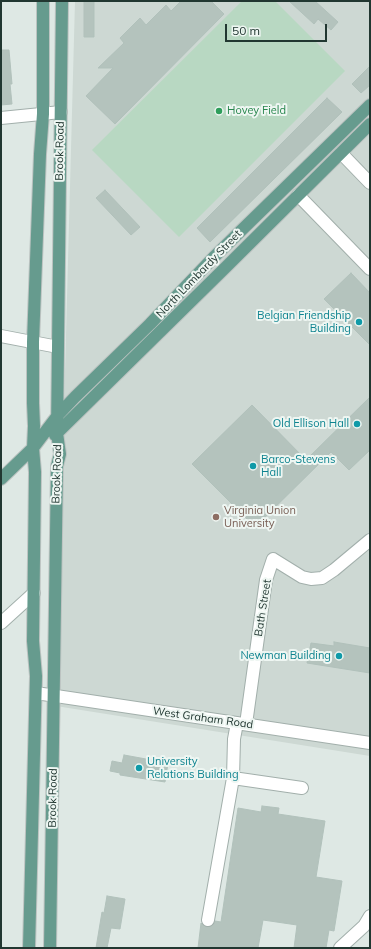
<!DOCTYPE html>
<html>
<head>
<meta charset="utf-8">
<style>
  body { margin:0 }
  #map { position:relative; width:371px; height:949px; overflow:hidden; background:#dee8e4; font-family:Mulish,sans-serif }
  canvas { display:block }
  .frame { position:absolute; inset:0; border:2px solid #213731; pointer-events:none }
  .scale { position:absolute; left:225px; top:24px; width:102px; height:18px; box-sizing:border-box; border:2px solid #213731; border-top:0; padding-left:5px; font-size:12px; line-height:14px; white-space:nowrap; color:#213731; -webkit-text-stroke:3px #eef6f2; paint-order:stroke }
</style>
</head>
<body>
<div id="map">
<canvas width="371" height="949"></canvas>
<div class="frame"></div>
<div class="scale">50 m</div>
</div>
<script>
const context = document.querySelector('canvas').getContext('2d');
context.lineJoin = 'round';
function paint(path, color) { context.fillStyle = color; context.fill(path, 'evenodd'); }
const poly = rows => new Path2D(rows.map(r => 'M' + r).join(''));
function strokePath(path, color, width, dash) { context.strokeStyle = color; context.lineWidth = width; context.lineCap = dash ? 'butt' : 'round'; context.setLineDash(dash || []); context.stroke(path); }
function drawText(font, color, halo, rows, align = 'center') {
  context.font = font + ' Mulish,sans-serif'; context.lineWidth = 4; context.setLineDash([]); context.textBaseline = 'middle'; context.strokeStyle = halo; context.fillStyle = color; for (const [text, x, y, turn = 0] of rows) {
    context.save(); context.translate(x, y); context.rotate((+turn || 0) * Math.PI / 180); context.textAlign = isNaN(turn) ? turn : align; if (halo) context.strokeText(text, 0, 0); context.fillText(text, 0, 0); context.restore();
  }
}
const built = poly([
  [75,1,370,1,370,756,56,706]
]);
const green = poly([
  [242,1,275,1,345,71,179,237,92,150]
]);
const building = poly([
  [84,1,94,1,94,37,84,37,84,1],
  [181,1,211,1,224,14,115,124,86,96,113,68,98,68,124,43,120,38,140,18,146,25,166,5,171,11,181,1],
  [289,1,315,1,338,22,331,30,318,19,314,24,289,1],
  [1,50,9,50,12,84,10,84,12,104,1,105,1,50],
  [370,66,370,85,361,93,352,84,370,66],
  [327,98,342,112,210,242,197,228,327,98],
  [105,190,140,227,131,235,96,198,105,190],
  [351,273,370,293,370,345,324,299,351,273],
  [370,397,370,450,349,470,331,452,255,527,192,464,252,405,306,460,370,397],
  [334,642,370,648,370,673,307,663,311,643,334,646,334,642],
  [124,755,168,763,165,782,120,775,120,773,110,771,112,761,122,763,124,755],
  [262,806,279,808,278,814,325,821,316,877,342,881,334,931,329,930,326,948,294,948,297,925,263,920,258,948,198,948,201,923,204,926,207,927,213,925,215,921,221,922,238,808,261,812,262,806],
  [107,896,125,899,120,929,111,928,107,948,96,948,102,912,104,913,107,896]
]);
const minor = poly([
  [1,118,61,112],
  [341,153,370,183],
  [298,195,370,269],
  [1,336,58,347],
  [1,623,34,593],
  [36,693,370,743],
  [237,723,234,739,233,778,302,788],
  [246,724,266,580,273,559,302,577,311,579,322,578,334,570,370,540],
  [208,920,233,778],
  [340,948,364,926,370,916]
]);
const major = poly([
  [55,435,226,267,370,124],
  [1,479,33,448,58,415,75,397,150,324,215,256,370,105],
  [29,948,36,676,33,641,35,472,33,448,34,426,33,403,33,342,40,154,43,114,43,1],
  [50,948,57,466,60,454,57,433,62,1]
]);
const markers = [
  [219,111,4,"#2e9e5b"],
  [359,322,4,"#0f9aa8"],
  [357,424,4,"#0f9aa8"],
  [253,466,4,"#0f9aa8"],
  [216,517,4,"#8d6e63"],
  [339,656,4,"#0f9aa8"],
  [139,768,4,"#0f9aa8"]
];
const leisureNames = [
  ["Hovey Field",227,111]
];
const streetNames = [
  ["Brook Road",60,151,-89],
  ["North Lombardy Street",199,274,-46],
  ["Brook Road",57,474,-88],
  ["Bath Street",263,608,-81],
  ["West Graham Road",203,718,8],
  ["Brook Road",53,798,-89]
];
const cultureNames = [
  ["Belgian Friendship",351,316],
  ["Building",351,329],
  ["Old Ellison Hall",349,424],
  ["Barco-Stevens",261,460,"left"],
  ["Hall",261,473,"left"],
  ["Newman Building",331,656],
  ["University",147,762,"left"],
  ["Relations Building",147,775,"left"]
];
const educationNames = [
  ["Virginia Union",224,511],
  ["University",224,524]
];
paint(built, '#cdd8d3');
paint(green, '#b8d8c2');
paint(building, '#b4c3bd');
strokePath(building, '#b1c1bb', 1);
strokePath(minor, '#a2afab', 14);
strokePath(major, '#bcc3c1', 14);
strokePath(minor, '#fff', 12);
strokePath(major, '#669b8e', 12);
for (const [x, y, r, color] of markers) { const dot = new Path2D(); dot.arc(x, y, r, 0, 2 * Math.PI); context.fillStyle = color; context.fill(dot); strokePath(dot, '#eef6f2', 1.5); }
drawText('11px', '#27864d', '#eef6f2', leisureNames, 'left');
drawText('11px', '#213731', '#eef6f2', streetNames);
drawText('11px', '#0d838f', '#eef6f2', cultureNames, 'right');
drawText('11px', '#785e54', '#eef6f2', educationNames, 'left');
</script>
</body>
</html>
